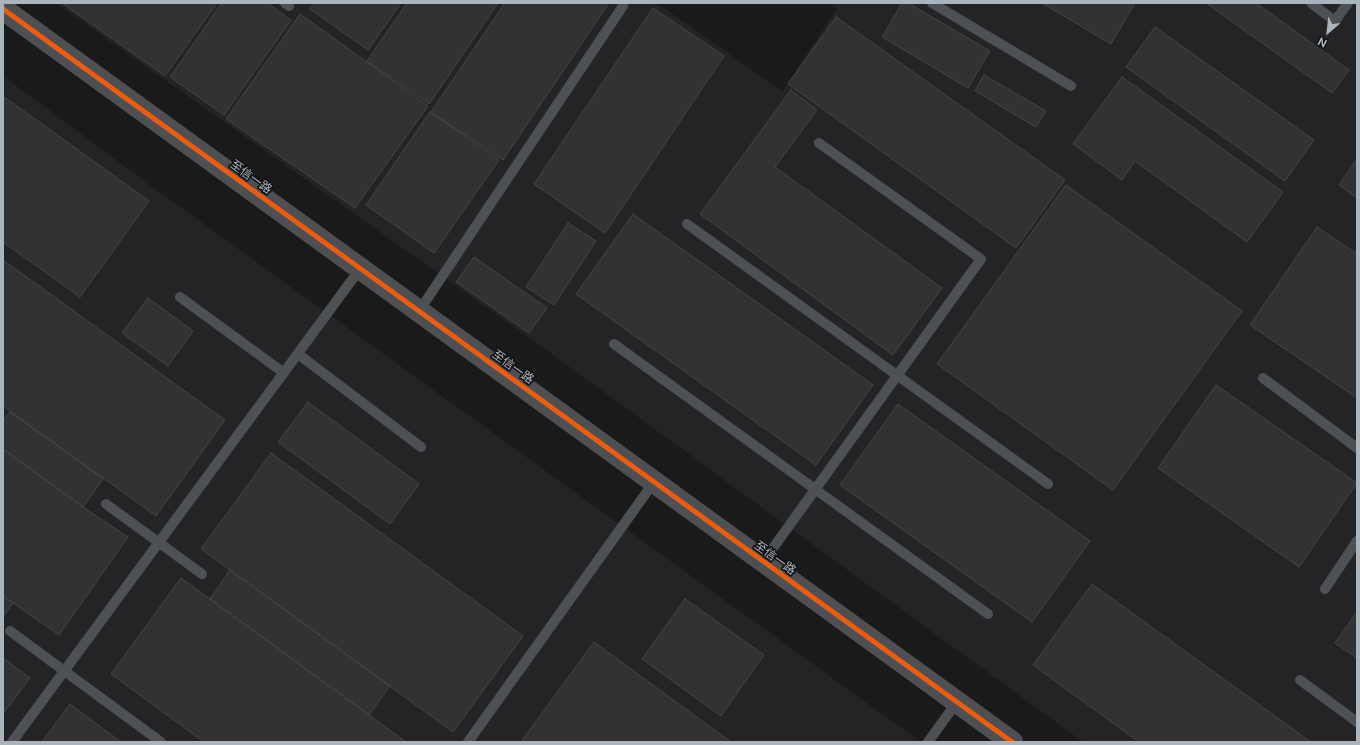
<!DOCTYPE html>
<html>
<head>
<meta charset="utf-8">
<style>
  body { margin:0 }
  #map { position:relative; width:1360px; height:745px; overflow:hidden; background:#1a1a1a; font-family:"Public Sans",sans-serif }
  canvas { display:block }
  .frame { position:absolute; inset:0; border:4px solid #abb3bb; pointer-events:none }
  .north { position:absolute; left:1308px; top:12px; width:40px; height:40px; -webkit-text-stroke:3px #141417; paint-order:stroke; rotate:208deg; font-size:11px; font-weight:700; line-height:16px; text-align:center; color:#abb3bb }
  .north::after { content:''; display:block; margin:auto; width:14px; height:18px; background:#abb3bb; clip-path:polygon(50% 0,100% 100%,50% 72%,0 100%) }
</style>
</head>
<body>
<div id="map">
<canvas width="1360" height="745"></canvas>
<div class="frame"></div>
<div class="north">N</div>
</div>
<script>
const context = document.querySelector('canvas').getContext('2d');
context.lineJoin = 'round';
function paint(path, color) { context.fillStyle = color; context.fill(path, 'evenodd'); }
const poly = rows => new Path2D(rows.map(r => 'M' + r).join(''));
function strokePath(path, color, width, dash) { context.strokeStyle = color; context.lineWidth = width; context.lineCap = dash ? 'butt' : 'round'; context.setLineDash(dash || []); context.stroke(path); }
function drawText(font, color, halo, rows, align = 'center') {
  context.font = font + ' "Public Sans","Noto Sans SC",sans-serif'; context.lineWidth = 3.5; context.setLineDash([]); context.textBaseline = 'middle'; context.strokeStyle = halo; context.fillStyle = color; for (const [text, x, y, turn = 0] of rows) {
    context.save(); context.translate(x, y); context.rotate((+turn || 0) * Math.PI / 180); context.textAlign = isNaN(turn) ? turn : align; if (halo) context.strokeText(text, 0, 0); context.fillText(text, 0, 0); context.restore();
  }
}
const built = poly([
  [56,3,657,3,782,91,837,9,828,3,1357,3,1357,742,1083,742,534,341],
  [3,76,161,193,921,742,3,742]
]);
const building = poly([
  [62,3,217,3,165,76,62,3],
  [222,3,267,3,291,20,224,115,170,77,222,3],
  [314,3,401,3,368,50,310,9,314,3],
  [407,3,498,3,429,104,367,61,407,3],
  [505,3,609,3,503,160,431,112,505,3],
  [902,3,908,3,990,51,968,88,882,37,902,3],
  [1042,3,1135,3,1111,44,1042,3],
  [1206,3,1256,3,1349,70,1332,93,1206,3],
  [653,8,724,56,605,233,534,184,653,8],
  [300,14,428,106,355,208,226,119,300,14],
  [836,17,1065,180,1016,248,788,84,836,17],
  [1155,27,1314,140,1285,181,1126,67,1155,27],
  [984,75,1046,111,1036,127,975,91,984,75],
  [1122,77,1283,192,1247,242,1135,161,1122,180,1073,144,1122,77],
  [791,90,817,110,775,167,942,288,893,355,700,214,791,90],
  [3,96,149,201,80,297,3,242,3,96],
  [430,112,499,160,434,253,366,205,430,112],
  [1357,159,1357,198,1339,185,1357,159],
  [1066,185,1242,311,1113,490,937,364,1066,185],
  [633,214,873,385,816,465,576,294,633,214],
  [568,223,596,241,554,305,526,287,568,223],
  [1317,227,1357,254,1357,398,1250,325,1317,227],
  [474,257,547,308,529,333,456,282,474,257],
  [3,260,225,420,156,516,3,406,3,260],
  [148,298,193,331,168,366,122,333,148,298],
  [1216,385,1357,483,1299,567,1158,468,1216,385],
  [308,402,419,484,390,524,278,442,308,402],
  [898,404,1090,541,1032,622,840,485,898,404],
  [10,412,103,479,83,507,3,449,3,421,10,412],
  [3,449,83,507,128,537,59,635,3,596,3,449],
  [271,453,523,636,453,732,201,549,271,453],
  [230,570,390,686,369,715,210,599,230,570],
  [181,578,369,715,406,742,204,742,111,674,181,578],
  [1092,584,1311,742,1139,742,1033,665,1092,584],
  [3,596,13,603,3,617,3,596],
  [685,599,764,655,721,716,642,659,685,599],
  [1357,612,1357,658,1335,643,1357,612],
  [594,642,731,742,521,742,594,642],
  [3,658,30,678,3,714,3,658],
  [70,704,121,742,42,742,70,704]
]);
const lane = poly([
  [285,3,289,6],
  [932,3,1071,86],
  [1311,3,1335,21,1348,3],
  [687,224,1048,484],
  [180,297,284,373],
  [419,311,623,6],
  [614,344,988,614],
  [298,354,421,447],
  [1263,378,1357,448],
  [106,504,202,574],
  [763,562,981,259,819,143],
  [1325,589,1357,541],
  [10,631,161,742],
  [1300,680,1357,722],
  [12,742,360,269],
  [468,742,654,482],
  [928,742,957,702]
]);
const secondary = poly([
  [3,9,1012,742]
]);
const cycleway = poly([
  [3,9,1012,742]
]);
const streetNames = [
  ["至信一路",251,177,36],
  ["至信一路",513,367,36],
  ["至信一路",775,558,36]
];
paint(built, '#242427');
paint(building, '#323233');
strokePath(building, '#434546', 1);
strokePath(lane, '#4e5153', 10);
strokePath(secondary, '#4d4f52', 22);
strokePath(cycleway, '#e95d12', 5);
drawText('12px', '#abb3bb', '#141417', streetNames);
</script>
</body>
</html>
